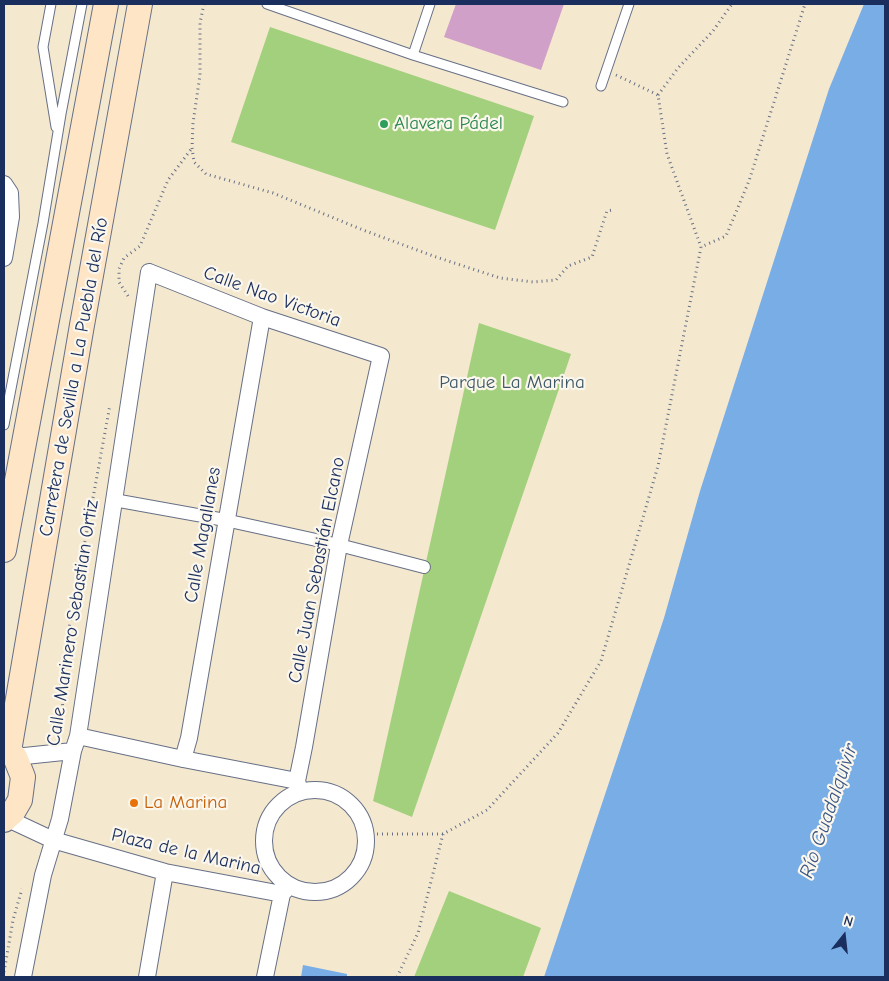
<!DOCTYPE html>
<html>
<head>
<meta charset="utf-8">
<style>
  body { margin:0 }
  #map { position:relative; width:889px; height:981px; overflow:hidden; background:#f4e8cf; font-family:"Comic Neue",sans-serif }
  canvas { display:block }
  .frame { position:absolute; inset:0; border:5px solid #1b2f5e; pointer-events:none }
  .north { position:absolute; left:819px; top:911px; width:50px; height:50px; -webkit-text-stroke:4px #fbf7ec; paint-order:stroke; rotate:16deg; font-size:14px; font-weight:700; line-height:20px; text-align:center; color:#1b2f5e }
  .north::after { content:''; display:block; margin:auto; width:18px; height:22px; background:#1b2f5e; clip-path:polygon(50% 0,100% 100%,50% 72%,0 100%) }
</style>
</head>
<body>
<div id="map">
<canvas width="889" height="981"></canvas>
<div class="frame"></div>
<div class="north">N</div>
</div>
<script>
const context = document.querySelector('canvas').getContext('2d');
context.lineJoin = 'round';
function paint(path, color) { context.fillStyle = color; context.fill(path, 'evenodd'); }
const poly = rows => new Path2D(rows.map(r => 'M' + r).join(''));
function strokePath(path, color, width, dash) { context.strokeStyle = color; context.lineWidth = width; context.lineCap = dash ? 'butt' : 'round'; context.setLineDash(dash || []); context.stroke(path); }
function drawText(font, color, halo, rows, align = 'center') {
  context.font = font + ' "Comic Neue",sans-serif'; context.lineWidth = 4.5; context.setLineDash([]); context.textBaseline = 'middle'; context.strokeStyle = halo; context.fillStyle = color; for (const [text, x, y, turn = 0] of rows) {
    context.save(); context.translate(x, y); context.rotate((+turn || 0) * Math.PI / 180); context.textAlign = isNaN(turn) ? turn : align; if (halo) context.strokeText(text, 0, 0); context.fillText(text, 0, 0); context.restore();
  }
}
const green = poly([
  [270,27,534,116,495,230,231,142],
  [479,323,571,354,412,817,373,801],
  [449,891,541,928,523,977,414,977]
]);
const water = poly([
  [864,4,885,4,885,977,544,977,664,618,700,491,829,89],
  [303,965,347,974,347,977,301,977]
]);
const building = poly([
  [456,4,564,4,541,70,444,37]
]);
const path = poly([
  [204,4,200,23,200,75,193,123,192,148,194,162,206,174,273,193,363,230,436,257,500,278,533,282,556,280,568,266,592,257,607,211,613,210],
  [616,75,658,95,667,154,701,247],
  [658,95,678,68,713,31,732,4],
  [128,296,119,282,119,269,124,258,140,246,168,180,192,148],
  [63,710,61,687,64,656,110,405],
  [367,834,443,834,487,810,558,733,601,661,658,466,701,247,726,236,749,181,805,4],
  [4,972,13,920,22,889],
  [397,977,418,933,443,834]
]);
const service = poly([
  [51,4,43,47,56,127],
  [267,4,413,55,563,102],
  [413,55,430,4],
  [601,86,629,4],
  [4,425,43,223,61,114,82,4]
]);
const pedestrian = poly([
  [114,500,225,520,339,545,424,567]
]);
const minor = poly([
  [4,184,10,193,11,217,4,258],
  [78,736,183,759,297,781],
  [15,757,73,751],
  [183,759,189,738,262,317],
  '264 841a51 51 0 1 1 102 0a51 51 0 1 1-102 0Z',
  [6,818,53,840,165,872,282,894],
  [23,977,43,875,60,819,73,751,78,736,149,272,262,317,381,356,339,545,304,747,297,781,300,791],
  [147,977,165,872],
  [265,977,282,894,288,887]
]);
const secondary = poly([
  [4,550,106,4],
  [4,746,15,757,23,777,20,800,13,812,4,820],
  [9,751,82,325,140,4]
]);
const markers = [
  [384,124,5,"#2e9e5b"],
  [134,803,5,"#e8710a"]
];
const leisureNames = [
  ["Alavera Pádel",394,124]
];
const streetNames = [
  ["Calle Nao Victoria",272,297,20],
  ["Carretera de Sevilla a La Puebla del Río",74,377,-80],
  ["Calle Magallanes",203,535,-80],
  ["Calle Juan Sebastián Elcano",317,570,-79],
  ["Calle Marinero Sebastian Ortiz",73,623,-81],
  ["Plaza de la Marina",186,852,13]
];
const parkNames = [
  ["Parque La Marina",512,383]
];
const foodNames = [
  ["La Marina",144,803]
];
const waterNames = [
  ["Río Guadalquivir",829,811,-71]
];
paint(green, '#a3d07d');
paint(water, '#78ade6');
paint(building, '#d1a0c8');
strokePath(service, '#677086', 11);
strokePath(pedestrian, '#677086', 14);
strokePath(minor, '#677086', 18);
strokePath(secondary, '#677086', 26);
strokePath(path, '#677086', 3, [1, 4]);
strokePath(service, '#fff', 9);
strokePath(pedestrian, '#fff', 12);
strokePath(minor, '#fff', 16);
strokePath(secondary, '#fde5c5', 24);
for (const [x, y, r, color] of markers) { const dot = new Path2D(); dot.arc(x, y, r, 0, 2 * Math.PI); context.fillStyle = color; context.fill(dot); strokePath(dot, '#fbf7ec', 2); }
drawText('19px', '#27864d', '#fbf7ec', leisureNames, 'left');
drawText('19px', '#1b2f5e', '#fbf7ec', streetNames);
drawText('19px', '#3d5766', '#fbf7ec', parkNames);
drawText('19px', '#c56008', '#fbf7ec', foodNames, 'left');
drawText('italic 20px', '#375587', '#fbf7ec', waterNames);
</script>
</body>
</html>
